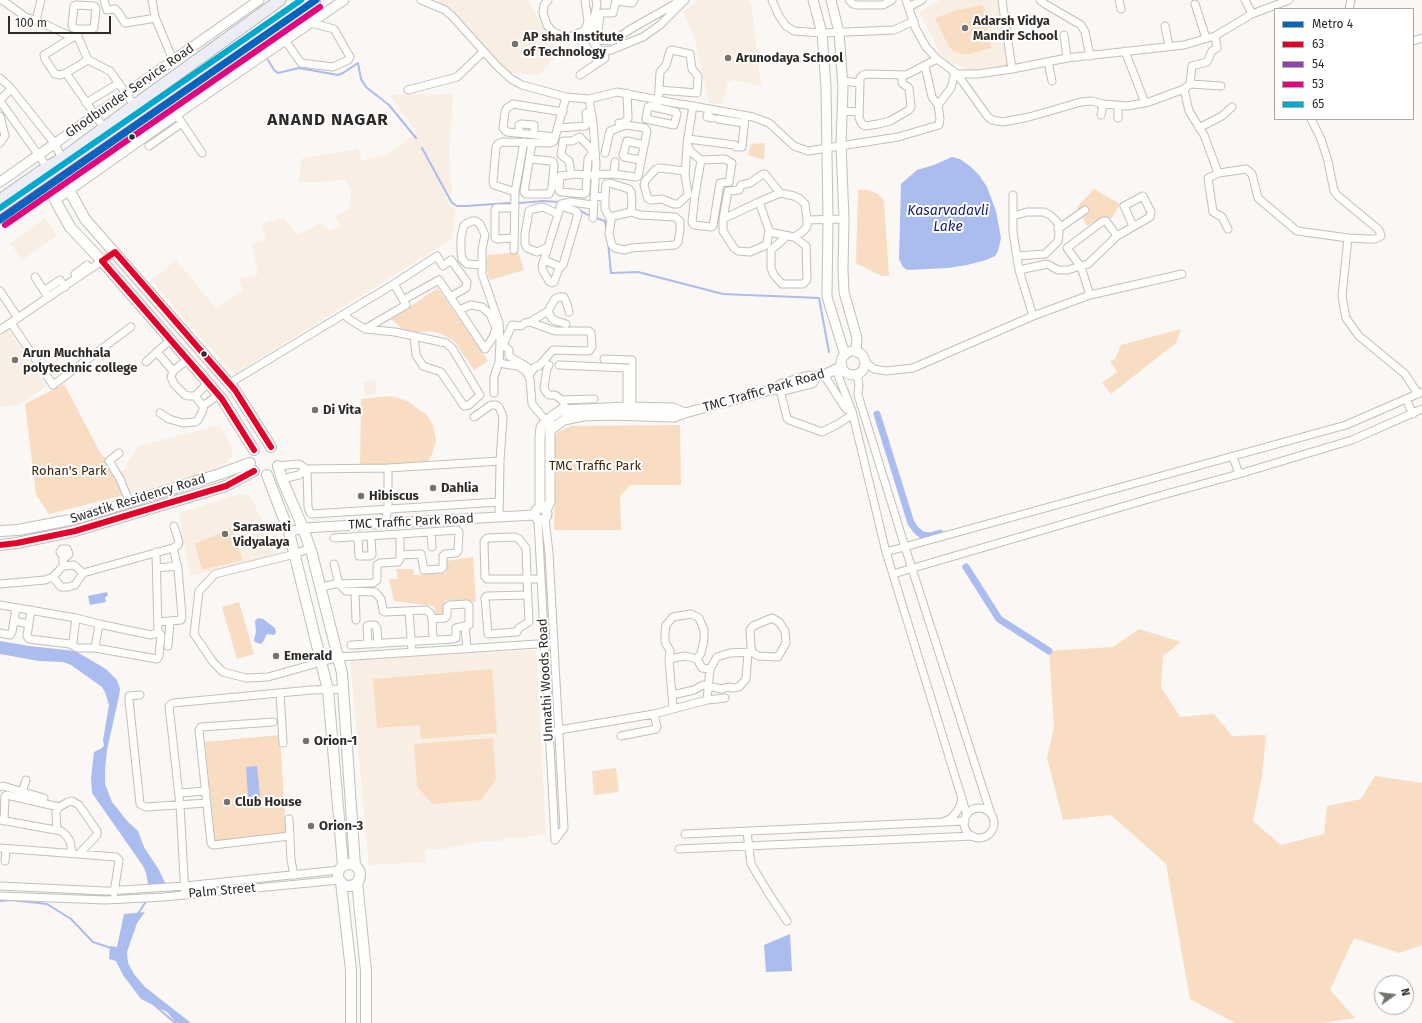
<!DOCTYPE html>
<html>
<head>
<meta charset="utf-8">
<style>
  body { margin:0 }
  #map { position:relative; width:1422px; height:1023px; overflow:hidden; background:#faf7f4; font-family:"Fira Sans",sans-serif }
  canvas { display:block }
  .legend { position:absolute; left:1274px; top:8px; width:140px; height:112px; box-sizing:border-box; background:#fff; border:1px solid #acaaa9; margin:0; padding:5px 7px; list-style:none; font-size:12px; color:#2f2b28 }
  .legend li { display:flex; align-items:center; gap:8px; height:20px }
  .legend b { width:20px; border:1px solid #acaaa9 }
  .north { position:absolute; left:1374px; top:975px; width:40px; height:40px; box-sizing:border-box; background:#fff; border:1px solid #acaaa9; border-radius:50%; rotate:76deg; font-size:11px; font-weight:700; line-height:16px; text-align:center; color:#2f2b28 }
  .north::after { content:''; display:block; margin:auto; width:14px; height:18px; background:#76726f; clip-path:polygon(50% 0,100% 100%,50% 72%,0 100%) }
  .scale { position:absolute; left:8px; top:16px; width:103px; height:18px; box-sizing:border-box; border:2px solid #2f2b28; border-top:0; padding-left:5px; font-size:12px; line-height:14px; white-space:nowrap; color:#2f2b28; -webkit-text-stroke:3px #fff; paint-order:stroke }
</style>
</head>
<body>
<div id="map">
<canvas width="1422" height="1023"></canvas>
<ul class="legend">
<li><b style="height:5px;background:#0065bd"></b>Metro 4</li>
<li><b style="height:5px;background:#e4002b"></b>63</li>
<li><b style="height:5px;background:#8e44ad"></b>54</li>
<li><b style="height:5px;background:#e5007d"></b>53</li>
<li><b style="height:5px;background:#00a9ce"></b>65</li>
</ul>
<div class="north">N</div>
<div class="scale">100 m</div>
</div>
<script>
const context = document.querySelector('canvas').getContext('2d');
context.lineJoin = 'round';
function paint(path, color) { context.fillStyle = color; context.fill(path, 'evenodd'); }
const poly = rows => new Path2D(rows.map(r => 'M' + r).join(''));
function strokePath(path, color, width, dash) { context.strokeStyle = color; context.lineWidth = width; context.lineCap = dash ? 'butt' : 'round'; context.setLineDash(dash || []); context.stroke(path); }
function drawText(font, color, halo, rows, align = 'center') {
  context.font = font + ' "Fira Sans",sans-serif'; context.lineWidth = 4; context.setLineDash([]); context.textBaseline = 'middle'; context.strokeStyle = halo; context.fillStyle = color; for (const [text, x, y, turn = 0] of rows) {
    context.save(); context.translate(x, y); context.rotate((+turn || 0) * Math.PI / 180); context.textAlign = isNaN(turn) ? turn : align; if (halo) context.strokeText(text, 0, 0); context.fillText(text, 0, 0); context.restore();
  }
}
const built = poly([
  [432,0,528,0,558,54,539,75,508,73,450,11,442,4],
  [698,0,748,0,751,2,761,86,735,80,731,81,728,82,722,104,709,103,694,36,683,12],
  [941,0,999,0,1009,67,974,71,950,62,941,55,919,12],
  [453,94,449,155,452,193,445,197,450,206,456,210,451,240,235,374,192,328,152,280,176,260,216,308,243,290,239,279,258,274,252,244,266,240,262,224,284,217,288,224,298,235,320,223,330,231,341,225,335,216,350,209,351,189,344,179,323,182,299,182,301,159,358,149,362,161,385,155,417,133,390,95],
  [45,218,57,236,22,260,10,243],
  [8,329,46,386,20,404,0,407,0,335],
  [375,380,377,393,365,395,363,382],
  [220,425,231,445,232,454,227,462,210,472,128,494,119,478,138,446],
  [239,494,248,495,252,499,277,555,190,576,179,513],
  [536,650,546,834,520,838,508,837,501,841,474,842,443,849,425,850,426,862,369,865,350,660]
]);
const green = poly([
  [983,5,991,48,969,54,962,54,956,52,950,48,945,39,935,18,957,10],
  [765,143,764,160,748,155,751,144],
  [1094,189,1120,204,1112,218,1101,218,1087,226,1077,207],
  [858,190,868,190,878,194,884,201,889,276,882,276,856,263],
  [518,252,524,270,490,280,484,264,488,255],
  [438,288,488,361,474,370,454,341,441,334,430,331,412,333,404,331,391,319],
  [1181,329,1176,343,1111,394,1102,383,1117,372,1110,361,1115,359,1121,345],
  [64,384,101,454,122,472,119,478,128,494,49,514,36,495,25,404],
  [391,396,407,401,427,415,433,425,436,441,432,454,428,461,360,466,361,399],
  [680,425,681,485,630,485,620,496,621,530,554,530,556,462,548,451,553,438,558,432,571,426],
  [231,528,243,560,202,570,195,544],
  [473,557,476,602,445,600,444,615,436,614,434,606,394,601,389,579,398,579,396,569,413,569,414,575,446,573,446,561],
  [239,602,254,654,237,659,222,607],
  [1139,629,1181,642,1163,656,1161,687,1180,717,1214,714,1232,736,1266,735,1262,776,1253,821,1281,845,1324,834,1327,806,1361,799,1375,776,1422,783,1422,945,1399,953,1354,938,1330,990,1355,1018,1322,1023,1235,1023,1190,999,1166,864,1111,815,1063,820,1047,758,1054,727,1049,651,1113,647],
  [492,669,497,733,421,739,419,725,377,728,373,679],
  [280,735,286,835,215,842,205,742],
  [493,738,496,779,481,800,432,804,417,786,414,744],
  [616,768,619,792,594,795,592,771]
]);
const water = poly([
  [952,157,960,159,971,167,979,175,987,187,996,211,1001,238,998,251,995,256,986,260,967,265,948,268,907,270,903,267,899,259,901,184,917,170,934,165],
  [107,592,108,596,105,597,106,602,90,605,88,596],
  [258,618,263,619,275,628,276,633,274,635,267,634,263,642,261,644,255,642,254,640,256,632,255,621],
  [0,641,29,646,75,651,106,669,117,680,120,689,119,696,107,750,105,769,105,784,112,802,128,822,138,831,144,847,159,870,167,887,142,889,148,883,146,873,143,866,92,793,91,778,94,752,102,748,104,745,103,740,109,705,105,692,102,687,71,665,63,662,39,661,0,654],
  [257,766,260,796,248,797,246,767],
  [145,912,137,923,127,952,128,963,134,974,145,987,191,1023,176,1023,167,1012,141,999,123,975,116,961,109,959,110,946,117,947,124,914],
  [790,934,792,971,766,972,764,945]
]);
const stream = poly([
  [268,60,274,70,278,73,299,68,338,75,343,73,358,63,361,79,366,87,389,105,416,138],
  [422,148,452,203,457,206,466,206,509,203],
  [520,203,543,201,559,202],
  [571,205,588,215],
  [596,218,605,221,607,231],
  [608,242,611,273,638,272,723,294,819,298,829,352],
  [0,901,11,900,47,904,71,919,93,942,111,948],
  [137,915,147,900],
  [152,1003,175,1023]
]);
const canal = poly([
  [877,414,911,523,916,530,922,535,930,536,940,533],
  [966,567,999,619,1049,651]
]);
const minor = poly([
  [2,0,27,18,36,20,72,37,78,37,77,29],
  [104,0,107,10,115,9,118,12,125,23,150,19,155,17],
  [152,0,155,17,173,60],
  [421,0,445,10,452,16,496,65,511,79,522,85,566,97,589,99],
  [548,0,544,5,543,13,547,25,552,31,566,38,584,31,586,28,588,21,585,0],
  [596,0,597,4,591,33,592,38,594,44,600,50,604,51,611,50,643,37,660,25,685,0],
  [772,0,779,16,786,26,794,31,822,33,894,30,914,21],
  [849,0,853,4,857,5,883,5,892,0],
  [906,0,916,29,926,47,937,59,957,74,988,117,992,120,1003,122,1029,117,1081,102,1092,101,1103,104,1127,106,1149,102,1184,89,1190,84,1192,66,1207,62,1212,51,1217,48,1215,36],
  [1002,0,1012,69],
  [1040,0,1045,4,1081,25,1085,32,1090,56],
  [1119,0,1121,9],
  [1245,0,1252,14],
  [1195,4,1206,38],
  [76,5,94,6,96,8,94,28,92,29,77,29,73,28,72,25,74,6,76,5],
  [909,7,922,0],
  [1349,9,1351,0],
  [36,20,41,0],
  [1165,26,1169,46],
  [1064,35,1067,58],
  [73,37,44,55,45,59,55,74,60,75,66,73,104,128],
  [78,37,88,60],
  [618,38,612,41,598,40,597,38,600,15,602,13,613,13,616,1,632,3,634,0],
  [285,40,301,63,333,67,348,60,350,57,334,29,311,23],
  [620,41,618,38,629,30,675,4,677,0],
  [1413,41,1422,38],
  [1125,51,1145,103],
  [1048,62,1052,81],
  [66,73,88,60,110,71,134,105],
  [957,74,978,74,1012,69,1067,58,1184,45,1215,36,1252,14,1289,0],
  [580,75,605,58,604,51],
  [902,75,902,83,909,88,911,107,909,110,890,121,878,124,865,126,862,124,859,118,860,83,860,78,863,75,867,74,906,75,937,59],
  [0,78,9,86,55,144,62,159],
  [842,81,860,83],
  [1190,84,1221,86],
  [1184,89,1189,111,1204,135,1217,170,1219,173],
  [408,90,457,77,483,52],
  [0,100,11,89],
  [0,101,47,167],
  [86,103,119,83],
  [938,105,951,88,954,76,957,74],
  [1118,105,1118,118],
  [650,106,676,112,677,114,674,125,646,119,648,107,650,106],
  [693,106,687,143,690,151,701,160,695,195,692,222,694,225,711,227,713,226,720,183,729,182,732,163,725,159,701,160],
  [656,108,659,92,659,90,660,72,666,65,670,51,672,50,690,54,692,69,698,76,697,93,659,90],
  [709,109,707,117,712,118],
  [842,111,859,112],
  [176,114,202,153],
  [1101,115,1103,104],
  [0,116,5,136,0,143],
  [718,119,744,123],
  [619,123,624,123,628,118,627,93],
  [558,128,585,126,587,124,586,113],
  [1199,128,1222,116,1232,107],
  [519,132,519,125,521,124,534,125,534,134],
  [555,137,507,132,503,128,505,112,507,108,513,104,563,112],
  [688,139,735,145,736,147,742,147,745,116],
  [524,142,515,192,494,185,493,182,496,147,498,144,502,142,550,143,554,141,566,97],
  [149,146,182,123],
  [530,159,551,161,553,162,554,165,552,188,549,194,526,194,524,192,532,143],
  [641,160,624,157,623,155,627,141,644,145],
  [685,171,660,168,656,169,645,181,644,185,648,199,652,200,662,199,674,204,678,204,688,195,687,187,685,176,687,145],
  [571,174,587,175,588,159,592,153,591,149,580,137,572,141,563,141,561,155,569,161,571,173,570,175,560,176,559,190,561,192,584,194,586,192,587,175,614,174,636,177,638,176,647,131,645,128,626,125,610,131,605,153],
  [614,174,615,162],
  [1013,195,1013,232,1019,270,1033,316],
  [594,196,605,197,605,209,611,220,609,234,612,245,615,248,625,250,631,248,675,245,678,242,680,230,680,221,675,217,640,215,631,212,632,202,631,192,629,189,610,183,606,184,605,197],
  [759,202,769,230,767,244,764,246,750,252,738,251,734,248,723,231,723,219,759,202,780,193,794,196,800,199,805,204,807,220,807,227,802,232,794,237],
  [560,206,576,211,578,214,563,265,559,268,554,282,552,283,549,281,543,271,542,266,560,208,561,204,571,202,593,205],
  [1013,216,1027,212,1044,212,1050,215,1058,223,1059,234,1058,241,1045,254,1017,256],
  [610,217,631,212],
  [593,218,596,164,593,123,589,99,617,92,674,103,693,106,753,117,769,123,794,146,808,151,898,137,939,125,940,119,938,105,932,97,925,66],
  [723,219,728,191,739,190,741,185,750,183,763,174,765,174,780,193],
  [807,220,844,219],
  [1058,229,1085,210],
  [1228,229,1222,217,1213,212,1208,178,1219,173,1246,169,1252,174,1258,198,1297,231,1348,238,1368,239,1375,239,1381,236,1380,232,1378,229,1338,196,1334,191,1328,161,1321,139,1311,119],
  [769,232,794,237,806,246,807,280,803,284,782,284,774,275,771,268,771,250,787,236],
  [514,238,497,239,495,238,495,210,496,208,515,208],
  [1348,238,1342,296,1346,318,1359,336,1405,374,1418,394],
  [548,247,537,252,527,248,525,244,525,234,529,211,533,209,543,207,558,214],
  [514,250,515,192],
  [544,260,561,267],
  [482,265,467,264,462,259,461,252,461,237,464,225,472,221,476,221,480,224,485,235,482,249,482,274,499,323,500,341,499,362,504,364,518,366,526,371,530,379,532,404,546,421,550,423],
  [1019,270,1047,264,1058,270,1067,270,1088,264,1117,236,1150,217,1151,212,1143,196,1124,206,1133,226],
  [75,274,87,265],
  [35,277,46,294],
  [394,284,437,256,443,266,451,260,467,282,466,288,450,297],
  [0,291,18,318],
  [44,291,60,280,65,287],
  [1090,295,1081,267,1067,248,1103,221,1106,221,1117,236],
  [403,300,439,280,485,349,493,337,496,328,490,314,482,307,471,305,459,310],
  [548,311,552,319,556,321,566,324],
  [344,314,394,284,406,305,365,329],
  [530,322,548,311,555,299,559,297,564,297,568,307,569,312],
  [11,323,53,385,131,327],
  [0,330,115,252],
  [157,352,173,371,171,377,174,384,185,395,189,396,195,396,203,406],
  [604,359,632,360,632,411],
  [146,362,170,340],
  [865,362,874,369,886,371,913,368,1033,316,1090,295,1182,274],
  [549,365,547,369,544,388,546,392,549,395,555,395,562,400,564,404,565,414],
  [559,365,626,368,627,370,627,411],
  [836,370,852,411,886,552,967,815],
  [173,371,187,360],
  [857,374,859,385,858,395,905,547,990,811],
  [529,375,535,367,539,366,553,350,589,351,592,347,591,333,589,331,555,331,530,322,525,323,521,326,512,325,504,343,504,346,509,350,509,356,532,370],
  [824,375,846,409,852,411],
  [230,383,344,314,349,319,365,329,395,332,446,343,452,348,480,395,469,405,464,406,441,372,423,366,416,355,414,336],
  [779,386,787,418,789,420,822,432,836,425],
  [494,393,494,377,499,362],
  [195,396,208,383],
  [1406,399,1413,414],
  [562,400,594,399],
  [160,413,169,419,183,423,195,422,198,420,203,410,203,406,218,395],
  [474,417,491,405,496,405,499,407,503,417,500,461,499,517],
  [838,424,852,415],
  [119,453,109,461,120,479,130,503],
  [1233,457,1239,474],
  [278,466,298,464,301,465,306,469,388,468,388,509,385,523],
  [388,468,500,461],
  [307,469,308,507,310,513,312,514,499,502],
  [282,479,299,475,306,469],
  [545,519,549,553,564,828,555,840],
  [538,520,555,840],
  [431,532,432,547],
  [358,536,359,556,370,556,372,555,371,536],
  [334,538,400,534],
  [310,548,295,554,215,574,199,591,194,634,213,662,223,672,246,678,268,677,339,657,553,643],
  [156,552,158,631,155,634,151,635,99,624,95,648,157,659,159,656,161,635,158,631],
  [886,552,1346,425,1422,392],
  [63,556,66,557,69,554,67,549,62,549,60,552,63,556,63,566],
  [334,564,339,584,346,591,375,592,381,599,383,611,385,612,426,610,431,614,432,619,445,618,447,616,447,607,449,605,467,604,469,606,469,625,456,628,456,638,453,639,351,645],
  [157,568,178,566],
  [893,574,1159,496,1239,474,1352,440,1422,409],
  [53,577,61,587,68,587,75,585,83,573],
  [0,584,45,580,53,577,63,566,74,565,83,573,173,548,178,545,179,542,174,526],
  [321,587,335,584,373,583,377,580,377,565,380,563,398,562,400,559,400,534,457,530,459,532,458,551,456,553,445,554,443,556,443,567,441,569,424,570,421,554,400,555],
  [355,592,356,620],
  [528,595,487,596,485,598,488,634,517,632,519,628,529,622,527,579,526,548,519,539,515,537,487,538,484,542,485,577,487,579,541,579],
  [0,605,76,618,99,624],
  [31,610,27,636,29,639,70,644,73,642,76,618],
  [409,611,412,652],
  [432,619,433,640],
  [14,621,29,624],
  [158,622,181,620,182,616,178,569,173,548],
  [465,626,467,649],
  [0,633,10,635,12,632,16,608],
  [70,644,77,648,95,648],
  [368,644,367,626,369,625,375,625,377,628,378,644],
  [168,646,170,621],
  [669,659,685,656,697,659],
  [280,693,283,743],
  [140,695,129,696,129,700,140,804,146,807,207,803],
  [672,695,694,690,703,685,722,689,728,687,733,688,739,687,746,679,748,653],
  [707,700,710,669,717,657,730,653,752,652,751,647,750,630,753,626,772,618,779,622,785,631,786,643,778,657,758,656,752,652],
  [673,708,669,659,670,651,665,642,665,633,666,625,673,617,691,614,699,618,704,630,704,640,701,653,697,659,702,668,710,669],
  [273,722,201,727,199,730,211,843,213,845,290,836],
  [555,732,559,730,654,714,707,700,725,698],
  [621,736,656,729,657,727,654,714],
  [0,787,3,786,44,798],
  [22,792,26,780],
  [179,793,206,791],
  '964 823a15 15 0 1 1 30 0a15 15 0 1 1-30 0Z',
  [289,819,291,860,294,875],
  [0,820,61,831,65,834,70,841,72,853],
  [4,821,5,796,7,795,59,807],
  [943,822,950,819,956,813,960,806,962,798],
  [57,830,56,812,59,807,68,802,72,801,79,805,97,831,97,835,79,854],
  [747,832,751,864,769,894,787,921],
  [685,834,965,821],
  [0,848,116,857,119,860,114,893],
  [679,849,973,836],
  [5,861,6,849],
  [0,886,106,891,185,886,339,870],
  [185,895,180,805,169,706,173,703,311,690,343,689],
  [0,896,105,900,164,897,339,880]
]);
const tertiary = poly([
  [813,0,822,33,826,87,828,219,827,297,845,355],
  [831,0,839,32,843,87,841,145,844,219,843,270,844,292,857,338,856,352],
  [0,182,259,0],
  [55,200,190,105,344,0],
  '841 363a12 12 0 1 1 24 0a12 12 0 1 1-24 0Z',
  [774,389,784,390,812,383,816,377],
  '535 514a6 6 0 1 1 12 0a6 6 0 1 1-12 0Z',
  [540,508,540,437,541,427,550,418,561,410,627,407,673,408,685,413],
  [546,510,550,502,550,430,564,420,583,416,609,415,674,417,685,413,774,389,782,384,809,376,816,377,824,375,842,366],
  [289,532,303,528,534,515]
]);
const secondary = poly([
  [62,159,66,172,69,190,85,219,235,390,271,447],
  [47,167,55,200,70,227,102,261,222,399,254,450],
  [278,466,282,479,303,528,312,554,342,673,355,866],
  [267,475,289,532,328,690,343,865],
  [0,531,18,530,75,519,220,474,250,463],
  [0,545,17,543,75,531,226,486,254,471],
  '338 875a11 11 0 1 1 22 0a11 11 0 1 1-22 0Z',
  [341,882,351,970,351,1023],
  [357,882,366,971,366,1023]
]);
const primary = poly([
  [0,200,47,167,62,159,128,110,280,0],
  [0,218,315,0]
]);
const bus1 = poly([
  [254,450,222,399,102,261,115,252,235,390,271,447],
  [0,545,17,543,75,531,226,486,254,471]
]);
const bus2 = poly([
  [0,218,315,0]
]);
const bus3 = poly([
  [5,225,320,7]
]);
const bus4 = poly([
  [0,208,301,0]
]);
const metro1 = poly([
  [0,220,316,0]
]);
const markers = [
  [965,28,4,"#76726f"],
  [515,44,4,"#76726f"],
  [728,58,4,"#76726f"],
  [132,137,3.5,"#2f2b28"],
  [204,354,3.5,"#2f2b28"],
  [15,360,4,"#76726f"],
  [315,410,4,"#76726f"],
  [433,488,4,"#76726f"],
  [361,496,4,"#76726f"],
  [225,534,4,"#76726f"],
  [276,656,4,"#76726f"],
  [306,741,4,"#76726f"],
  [227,802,4,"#76726f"],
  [311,826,4,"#76726f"]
];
const poiNames = [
  ["Adarsh Vidya",973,21],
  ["Mandir School",973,36],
  ["AP shah Institute",523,37],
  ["of Technology",523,52],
  ["Arunodaya School",736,58],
  ["Arun Muchhala",23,353],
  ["polytechnic college",23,368],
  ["Di Vita",323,410],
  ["Dahlia",441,488],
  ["Hibiscus",369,496],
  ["Saraswati",233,527],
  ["Vidyalaya",233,542],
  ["Emerald",284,656],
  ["Orion-1",314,741],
  ["Club House",235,802],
  ["Orion-3",319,826]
];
const streetNames = [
  ["Ghodbunder Service Road",130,91,-35],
  ["TMC Traffic Park Road",764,391,-16],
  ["Swastik Residency Road",138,499,-17],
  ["TMC Traffic Park Road",411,522,-3],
  ["Unnathi Woods Road",546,680,-93],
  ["Palm Street",222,891,-5]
];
const parkNames = [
  ["TMC Traffic Park",595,466],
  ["Rohan's Park",69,471]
];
const waterNames = [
  ["Kasarvadavli",948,211],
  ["Lake",948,227]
];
const districtNames = [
  ["ANAND NAGAR",328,120]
];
paint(built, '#f8eee4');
paint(green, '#f9ddc2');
paint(water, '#abbcee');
strokePath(stream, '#abbcee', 2);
strokePath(canal, '#abbcee', 7);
strokePath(minor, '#c3bfbc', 9);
strokePath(tertiary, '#c3bfbc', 11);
strokePath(secondary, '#c3bfbc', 12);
strokePath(primary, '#b6b8bf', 13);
strokePath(minor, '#fefefd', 7);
strokePath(tertiary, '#fefefd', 9);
strokePath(secondary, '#fefefd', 10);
strokePath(primary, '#eceef3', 11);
strokePath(bus1, '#e4002b', 6);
strokePath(bus2, '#8e44ad', 6);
strokePath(bus3, '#e5007d', 6);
strokePath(bus4, '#00a9ce', 6);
strokePath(metro1, '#0065bd', 7);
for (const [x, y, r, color] of markers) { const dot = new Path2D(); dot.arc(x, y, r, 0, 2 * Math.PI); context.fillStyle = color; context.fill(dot); strokePath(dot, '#fff', 1.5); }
drawText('bold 13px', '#2f2b28', '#fff', poiNames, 'left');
drawText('13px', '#2f2b28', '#fff', streetNames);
drawText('13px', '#42280b', '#fff', parkNames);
drawText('italic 14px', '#131e71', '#fff', waterNames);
context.letterSpacing = '1px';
drawText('bold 17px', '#2f2b28', '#fff', districtNames);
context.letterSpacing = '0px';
</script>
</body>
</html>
